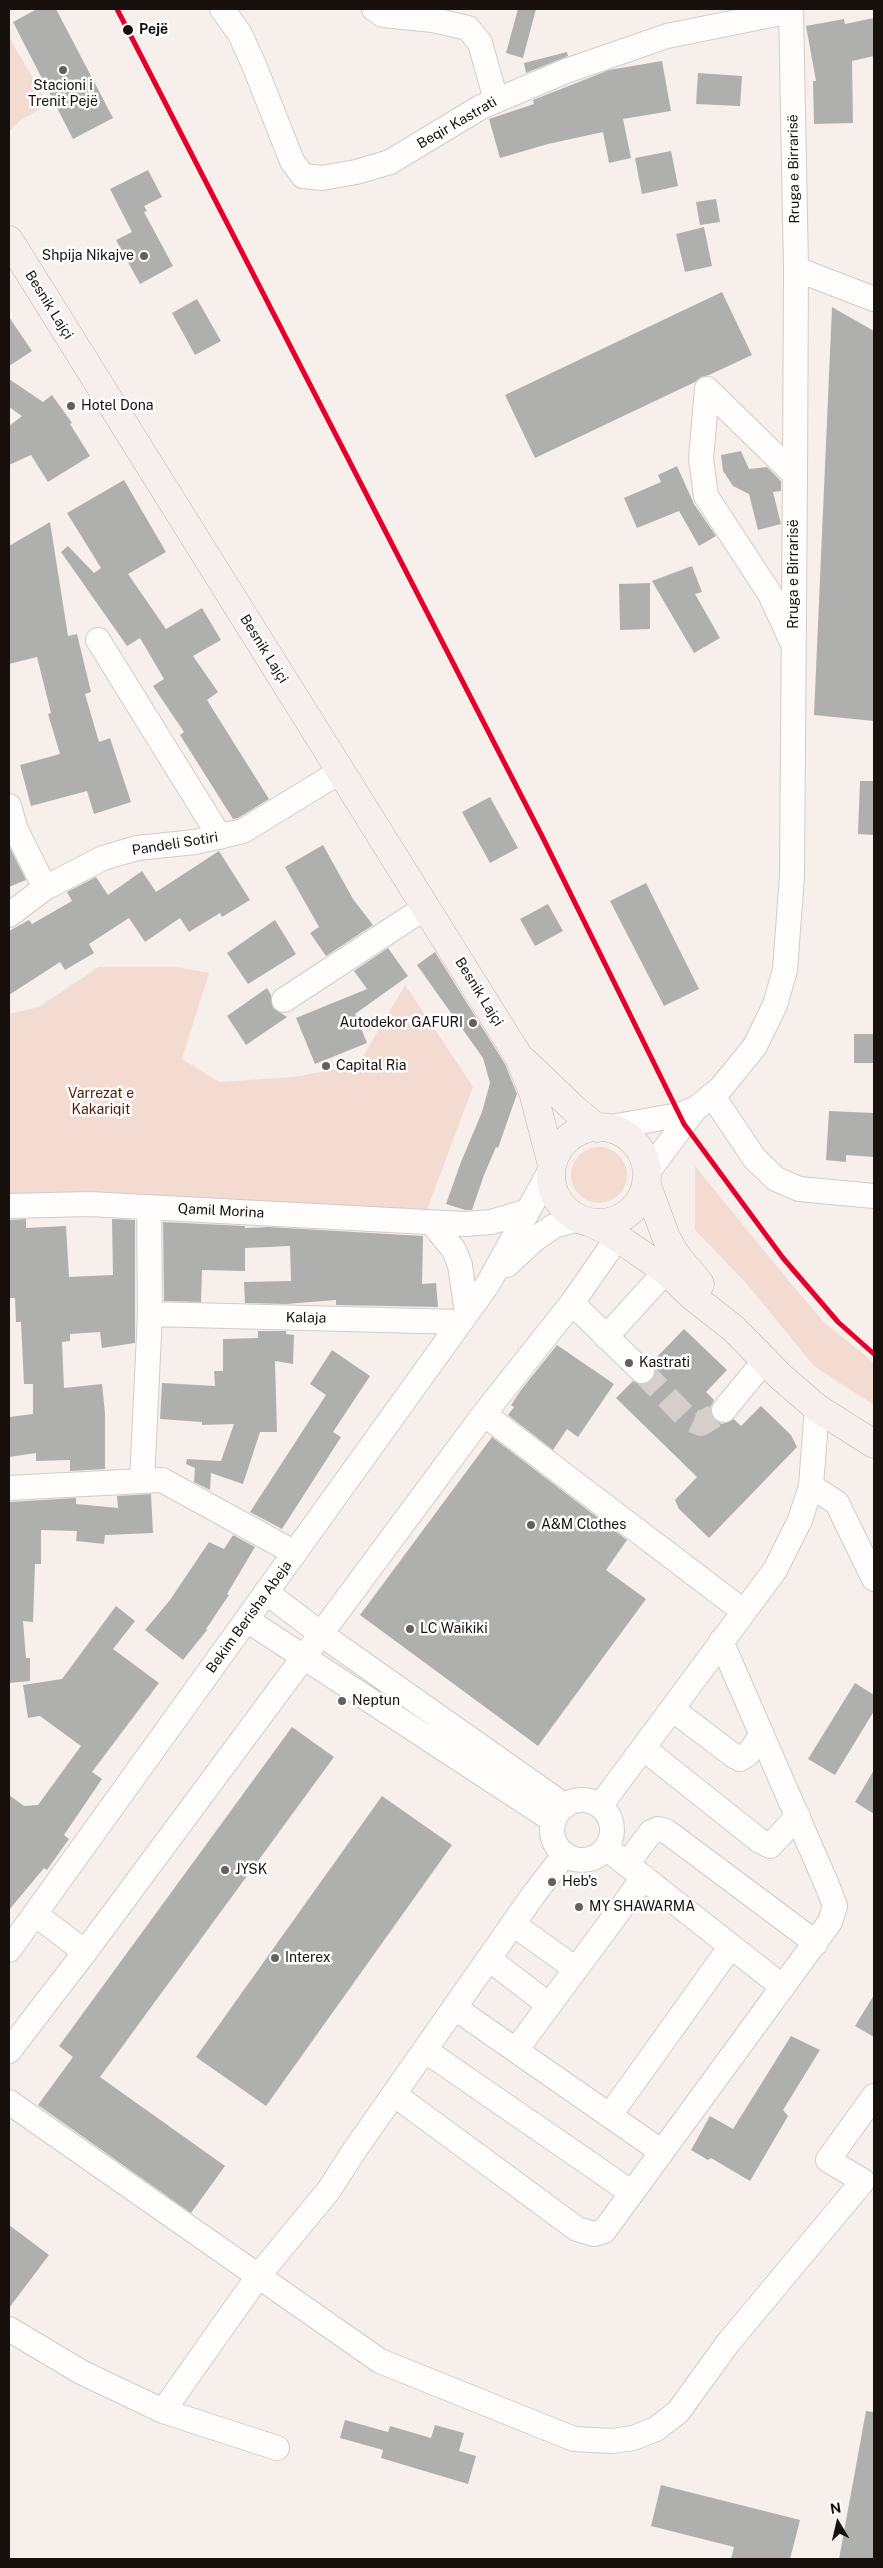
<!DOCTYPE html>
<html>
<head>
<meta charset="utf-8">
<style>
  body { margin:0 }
  #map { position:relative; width:883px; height:2568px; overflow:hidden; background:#f7efec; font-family:"Public Sans",sans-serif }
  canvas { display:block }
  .frame { position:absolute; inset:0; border:10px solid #18100d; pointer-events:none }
  .north { position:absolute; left:813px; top:2498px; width:50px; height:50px; -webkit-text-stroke:4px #fefefe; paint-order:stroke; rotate:351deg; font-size:14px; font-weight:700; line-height:20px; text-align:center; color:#18100d }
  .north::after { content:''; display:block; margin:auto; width:18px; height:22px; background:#18100d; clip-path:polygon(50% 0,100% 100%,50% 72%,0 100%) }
</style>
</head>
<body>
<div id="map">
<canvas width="883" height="2568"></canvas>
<div class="frame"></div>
<div class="north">N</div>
</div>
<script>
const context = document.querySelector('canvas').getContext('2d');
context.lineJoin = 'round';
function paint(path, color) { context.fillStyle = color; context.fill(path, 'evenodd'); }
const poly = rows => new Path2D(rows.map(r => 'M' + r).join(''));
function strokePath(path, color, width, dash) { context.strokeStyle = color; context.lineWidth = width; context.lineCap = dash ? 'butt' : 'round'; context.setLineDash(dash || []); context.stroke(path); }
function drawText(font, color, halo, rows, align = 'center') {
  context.font = font + ' "Public Sans",sans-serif'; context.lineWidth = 5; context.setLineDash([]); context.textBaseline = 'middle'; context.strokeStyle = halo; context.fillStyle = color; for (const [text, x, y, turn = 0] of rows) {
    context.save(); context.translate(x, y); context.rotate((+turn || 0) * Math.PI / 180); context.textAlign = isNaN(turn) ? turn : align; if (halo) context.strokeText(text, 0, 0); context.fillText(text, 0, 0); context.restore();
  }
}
const green = poly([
  [9,37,46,101,39,110,22,119,9,131],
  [99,967,176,967,209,973,182,1059,219,1082,294,1077,358,1065,405,985,473,1087,427,1210,9,1195,9,1014,39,1007],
  '571 1175a28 28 0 1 1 56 0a28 28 0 1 1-56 0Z',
  [695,1166,792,1285,824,1322,874,1363,874,1405,814,1366,747,1284,695,1230]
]);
const building = poly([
  [37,9,56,9,113,118,73,139,13,22],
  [518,9,536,9,523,58,506,53],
  [874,18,874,56,852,61,853,123,814,124,813,81,816,81,806,26,844,19,845,24],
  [567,52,568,56,526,73,524,63],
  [662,61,671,111,623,119,631,158,609,163,603,132,548,144,500,158,489,119,534,104,533,100,609,70],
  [698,73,742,76,740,106,696,104],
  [671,151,678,186,642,194,635,158],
  [148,170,162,197,144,206,147,211,144,212,173,266,140,284,116,240,132,232,110,189],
  [716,199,720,222,700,225,696,202],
  [704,227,712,266,685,272,676,234],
  [722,292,752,355,709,375,701,377,695,382,535,458,505,395],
  [197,299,221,341,195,355,172,313],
  [832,307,874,331,874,721,814,715],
  [9,317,32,351,9,366],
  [9,379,43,402,52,395,72,423,70,424,90,456,48,482,31,455,9,465,9,426,22,416,9,407],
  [741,451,749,469,767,467,781,481,781,491,773,492,781,524,758,530,749,494,733,486,723,471,721,455],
  [677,466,694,504,716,536,699,546,679,511,637,528,624,498,661,482,658,475],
  [124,480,166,552,128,574,166,629,202,608,221,640,193,656,218,692,207,700,269,799,238,818,233,819,180,735,184,732,153,686,164,679,140,638,127,646,61,552,68,546,94,573,101,568,67,513],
  [50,522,68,636,77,634,91,692,85,694,99,742,110,738,131,802,94,814,87,791,31,806,20,765,60,754,48,714,51,713,37,657,9,664,9,546],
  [692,566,702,592,695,594,720,638,694,653,652,581],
  [650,583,650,629,620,630,619,584],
  [860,781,874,781,874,835,858,834],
  [490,797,518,848,490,863,462,812],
  [323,845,353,899,373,925,326,956,310,933,319,927,285,867],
  [9,846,26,880,9,887],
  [219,851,250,900,222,917,220,913,189,932,180,918,145,942,129,918,89,944,94,953,65,970,60,962,9,995,9,931,29,920,32,924,72,901,67,892,96,877,108,895,142,871,156,892],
  [646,883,699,989,664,1006,610,901],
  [548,904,563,931,535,946,520,919],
  [275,920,296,954,248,984,227,953],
  [388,948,408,976,355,1014,367,1043,315,1064,296,1018,367,989,354,971],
  [435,952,505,1064,517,1094,498,1148,496,1147,484,1175,472,1210,465,1210,446,1204,461,1162,482,1112,490,1083,483,1058,417,965],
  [267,988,271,995,273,1008,287,1017,246,1045,227,1016],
  [854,1034,874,1034,874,1063,854,1063],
  [829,1111,874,1113,874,1157,846,1155,846,1162,826,1160],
  [26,1219,26,1228,66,1226,69,1277,113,1275,112,1219,135,1220,135,1343,102,1348,100,1332,70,1334,70,1341,62,1342,64,1388,102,1384,105,1413,105,1469,70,1471,70,1460,36,1461,36,1453,9,1457,9,1417,33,1414,33,1384,24,1384,21,1322,16,1322,15,1298,9,1298,9,1220],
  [163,1222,245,1226,245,1228,269,1227,423,1236,422,1284,436,1283,438,1307,336,1305,336,1300,286,1304,245,1303,244,1282,291,1281,290,1246,245,1248,245,1271,202,1270,201,1302,164,1301],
  [684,1329,727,1370,706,1392,714,1400,710,1408,715,1420,722,1424,734,1419,741,1426,761,1406,791,1435,797,1447,709,1538,679,1509,675,1500,697,1477,616,1398,633,1381,639,1384,651,1381,655,1374,652,1362],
  [258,1331,286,1331,286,1334,294,1335,293,1364,275,1361,277,1432,260,1432,243,1484,211,1473,210,1490,194,1482,195,1468,186,1464,187,1459,221,1461,234,1424,202,1425,202,1422,160,1419,162,1383,215,1386,214,1371,223,1371,223,1339,258,1338],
  [557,1345,614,1384,578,1437,567,1429,553,1450,508,1415,514,1407,511,1405,521,1390],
  [332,1350,370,1376,333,1432,341,1437,282,1529,250,1512,326,1395,310,1384],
  [492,1437,627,1540,606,1570,646,1599,538,1746,360,1615],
  [151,1494,153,1533,105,1535,104,1544,76,1541,77,1531,41,1530,41,1564,35,1564,33,1622,23,1621,26,1658,30,1658,30,1681,9,1683,9,1502,76,1498,76,1504,118,1508,117,1496],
  [233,1535,255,1547,227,1594,229,1595,206,1629,207,1630,183,1660,145,1630,170,1600,209,1542,224,1549],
  [116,1606,135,1621,113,1649,159,1683,92,1772,102,1779,64,1835,69,1839,47,1870,44,1868,9,1910,9,1795,24,1806,38,1805,81,1746,40,1716,28,1718,23,1685,62,1679],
  [855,1683,874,1695,874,1711,835,1775,808,1759],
  [292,1727,334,1757,100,2077,225,2166,191,2213,38,2105,73,2057,59,2046],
  [874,1770,874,1814,855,1802],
  [382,1796,452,1845,266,2106,196,2057],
  [874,1995,874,2037,855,2026],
  [791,2036,820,2050,783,2110,788,2116,750,2181,711,2158,708,2160,691,2150,710,2116,733,2129],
  [9,2225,49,2255,9,2308],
  [866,2411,874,2412,874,2559,839,2559],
  [345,2420,388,2432,390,2426,431,2438,435,2425,464,2433,459,2451,476,2456,468,2484,381,2458,383,2450,340,2438],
  [661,2485,800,2520,790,2559,731,2559,734,2547,651,2526]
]);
const minorTunnel = poly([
  [642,1371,687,1418,701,1424,724,1410]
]);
const minor = poly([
  [222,9,240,34,254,65,292,161,303,176,322,178,356,172,390,162,481,107,566,71,667,36,791,11],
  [374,9,383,15,433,20,468,28,480,43,496,100],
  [796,269,874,299],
  [707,389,701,459,706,496,770,594,791,640],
  [707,389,795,475],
  [98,640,220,837],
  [9,806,16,830,45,888],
  [9,915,45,888,103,858,137,848,195,842,243,831,341,771],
  [284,1000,426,907],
  [712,1095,755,1159,776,1179,799,1189,874,1196],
  [605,1128,679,1115,695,1109],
  [647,1173,695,1109,721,1088,755,1046,775,1005,785,970,792,876,795,475,796,269,791,9],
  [9,1206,89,1204,465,1224,491,1222,528,1211],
  [432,1223,454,1250,460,1265,467,1313],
  [507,1265,535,1239,554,1226,579,1219],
  [572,1303,642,1371],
  [150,1314,461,1322],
  [606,1337,666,1271],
  [724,1410,765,1360],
  [484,1414,743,1611],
  [142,1481,162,1480,295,1553],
  [811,1486,837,1503,874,1579],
  [9,1488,142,1481,150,1314,149,1207],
  [266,1592,321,1634,565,1806],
  [247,1620,554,1821],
  [672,1709,734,1756,740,1759,748,1754,762,1735],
  [643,1748,760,1841,770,1846,798,1816],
  '552 1830a30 30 0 1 1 60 0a30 30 0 1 1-60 0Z',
  [600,1806,775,1570,800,1520,811,1486,817,1408],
  [606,1848,783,1987],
  [627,1864,651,1832,658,1829,666,1831,816,1943],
  [35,1914,85,1952],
  [513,1924,576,1969],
  [9,1950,488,1284,551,1169],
  [489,1959,549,2005],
  [455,2008,662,2152],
  [516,2050,644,1877],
  [9,2051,85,1952,484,1414,572,1303,618,1237],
  [426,2051,632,2193],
  [395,2095,577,2229,594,2234,604,2231,830,1922,835,1906,827,1885,721,1641],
  [9,2102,380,2361,574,2439,612,2441,633,2438,656,2429,678,2412,728,2343,863,2181,828,2160,874,2096],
  [610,2115,731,1946],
  [9,2329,81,2372,163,2411,277,2448],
  [163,2411,259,2275,329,2190,354,2151,534,1894,565,1854]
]);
const major = poly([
  [9,240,519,1057,533,1092,552,1165],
  [524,1061,572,1107,597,1128],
  '551 1175a48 48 0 1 1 96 0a48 48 0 1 1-96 0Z',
  [646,1183,666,1237,676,1255,700,1284],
  [591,1223,608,1231,666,1271,692,1296,734,1329,780,1376,817,1408,874,1444]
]);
const rail1 = poly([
  [117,9,543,838,684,1124,783,1258,838,1322,874,1354]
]);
const markers = [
  [128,30,6,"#18100d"],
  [63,70,5,"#665e5b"],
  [144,256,5,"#665e5b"],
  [71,406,5,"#665e5b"],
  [473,1023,5,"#665e5b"],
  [326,1066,5,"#665e5b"],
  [629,1363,5,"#665e5b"],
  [531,1525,5,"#665e5b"],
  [410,1629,5,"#665e5b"],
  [342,1701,5,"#665e5b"],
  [225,1870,5,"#665e5b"],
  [552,1882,5,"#665e5b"],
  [579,1907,5,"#665e5b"],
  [275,1958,5,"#665e5b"]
];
const stopNames = [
  ["Pejë",139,30]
];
const poiNames = [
  ["Stacioni i",63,86,"center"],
  ["Trenit Pejë",63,102,"center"],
  ["Shpija Nikajve",134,256,"right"],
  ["Hotel Dona",81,406],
  ["Autodekor GAFURI",463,1023,"right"],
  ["Capital Ria",336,1066],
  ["Kastrati",639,1363],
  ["A&M Clothes",541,1525],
  ["LC Waikiki",420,1629],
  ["Neptun",352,1701],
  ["JYSK",235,1870],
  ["Heb's",562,1882],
  ["MY SHAWARMA",589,1907],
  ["Interex",285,1958]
];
const streetNames = [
  ["Beqir Kastrati",457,123,-30],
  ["Rruga e Birrarisë",794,169,-91],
  ["Besnik Lajçi",49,305,58],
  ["Rruga e Birrarisë",794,574,-90],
  ["Besnik Lajçi",264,649,58],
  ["Pandeli Sotiri",175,844,-9],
  ["Besnik Lajçi",479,992,58],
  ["Qamil Morina",221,1211,3],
  ["Kalaja",306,1318,1],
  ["Bekim Berisha Abeja",249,1617,-54]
];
const parkNames = [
  ["Varrezat e",101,1094],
  ["Kakariqit",101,1110]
];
paint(green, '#f3dbd1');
paint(building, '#afb0ad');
strokePath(minorTunnel, '#d6cecb', 24, [24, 12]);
strokePath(minor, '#d3cbc7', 26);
strokePath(major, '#c1b3ad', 29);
strokePath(minor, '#fefdfc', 24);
strokePath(major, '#f6efed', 28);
strokePath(rail1, '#e4002b', 5);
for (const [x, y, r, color] of markers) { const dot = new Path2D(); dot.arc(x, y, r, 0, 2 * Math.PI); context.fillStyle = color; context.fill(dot); strokePath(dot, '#fefefe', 2); }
drawText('bold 14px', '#18100d', '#fefefe', stopNames, 'left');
drawText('14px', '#18100d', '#fefefe', poiNames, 'left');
drawText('14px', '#18100d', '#fefefe', streetNames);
drawText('14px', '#562007', '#fefefe', parkNames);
</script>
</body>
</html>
